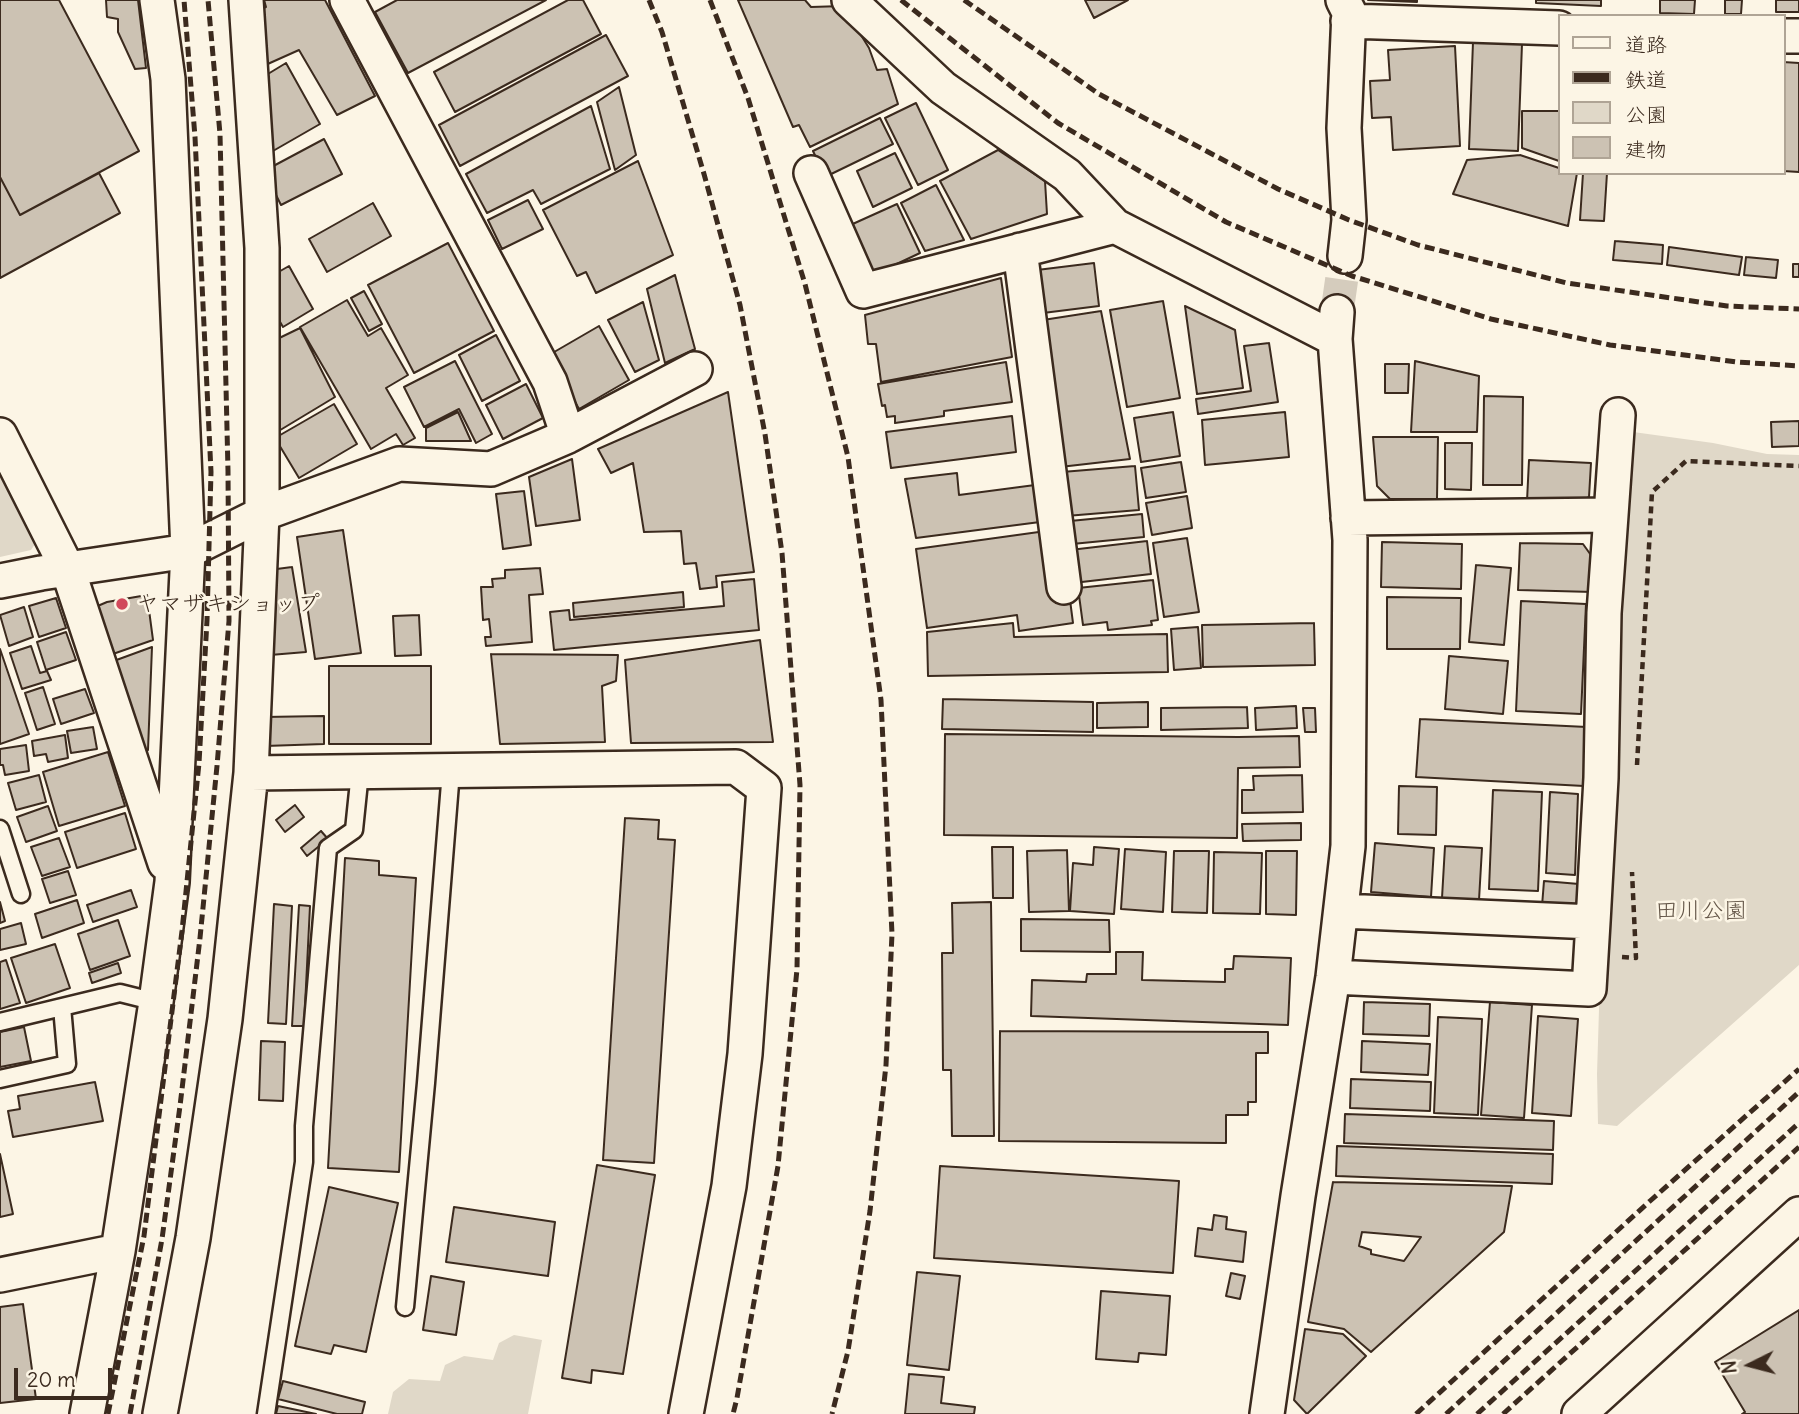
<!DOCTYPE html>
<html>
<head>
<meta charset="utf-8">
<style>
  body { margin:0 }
  #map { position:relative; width:1799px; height:1414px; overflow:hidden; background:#fcf5e5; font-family:Delius,"Klee One",sans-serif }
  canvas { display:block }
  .legend { position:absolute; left:1558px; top:14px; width:228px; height:161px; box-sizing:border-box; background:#fcf5e5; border:2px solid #afa495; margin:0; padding:9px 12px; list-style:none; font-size:21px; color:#3b2a1e }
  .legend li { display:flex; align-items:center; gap:14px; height:35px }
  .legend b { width:35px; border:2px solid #afa495 }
  .north { position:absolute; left:1715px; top:1330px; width:70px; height:70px; -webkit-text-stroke:5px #fcf5e5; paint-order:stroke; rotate:264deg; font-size:19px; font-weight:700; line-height:28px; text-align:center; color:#3b2a1e }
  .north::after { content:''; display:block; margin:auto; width:24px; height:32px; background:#3b2a1e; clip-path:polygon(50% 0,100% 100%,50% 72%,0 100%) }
  .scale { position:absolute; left:14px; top:1368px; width:98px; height:32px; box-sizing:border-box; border:4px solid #3b2a1e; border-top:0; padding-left:9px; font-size:21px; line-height:24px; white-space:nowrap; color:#3b2a1e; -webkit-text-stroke:5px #fcf5e5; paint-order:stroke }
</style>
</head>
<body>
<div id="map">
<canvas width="1799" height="1414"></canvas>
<ul class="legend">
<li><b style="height:9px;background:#fcf5e5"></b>道路</li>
<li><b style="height:9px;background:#3b2a1e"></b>鉄道</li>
<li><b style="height:19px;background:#e0d8c8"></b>公園</li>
<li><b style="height:19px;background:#ccc2b3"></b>建物</li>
</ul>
<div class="north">N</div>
<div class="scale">20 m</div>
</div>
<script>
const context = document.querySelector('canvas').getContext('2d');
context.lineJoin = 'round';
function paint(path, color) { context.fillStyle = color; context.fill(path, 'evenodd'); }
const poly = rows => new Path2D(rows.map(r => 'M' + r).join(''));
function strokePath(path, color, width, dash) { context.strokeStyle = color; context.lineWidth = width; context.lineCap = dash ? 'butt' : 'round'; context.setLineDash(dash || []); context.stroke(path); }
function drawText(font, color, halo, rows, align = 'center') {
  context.font = font + ' Delius,"Klee One",sans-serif'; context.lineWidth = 5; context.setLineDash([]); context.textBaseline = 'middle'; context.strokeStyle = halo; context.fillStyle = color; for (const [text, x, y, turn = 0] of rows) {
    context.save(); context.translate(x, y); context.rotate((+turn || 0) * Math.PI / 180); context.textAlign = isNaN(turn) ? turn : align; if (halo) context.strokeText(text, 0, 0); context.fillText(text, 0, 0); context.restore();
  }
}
const green = poly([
  [1626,431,1713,443,1767,454,1799,455,1799,965,1617,1126,1598,1124,1597,1074,1600,977],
  [0,466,39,538,31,550,0,557],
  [514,1335,542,1340,528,1414,388,1414,393,1392,409,1379,440,1381,445,1365,464,1356,493,1360,499,1343]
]);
const building = poly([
  [0,0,59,0,139,151,20,215,0,177,0,0],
  [106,0,138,0,146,68,135,69,118,32,118,19,107,17,106,0],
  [264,0,325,0,375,96,337,115,299,50,261,67,256,11,266,7,264,0],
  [397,0,546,0,408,73,375,12,397,0],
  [568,0,583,0,601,34,455,112,434,72,568,0],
  [738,0,805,0,811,7,843,6,869,48,877,70,887,69,898,104,810,147,799,125,793,127,738,0],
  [1085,0,1128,0,1094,18,1085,0],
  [1368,0,1417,0,1417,2,1368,0],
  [1536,0,1601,0,1601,6,1536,3,1536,0],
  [1660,0,1695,0,1694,14,1660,13,1660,0],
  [1725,0,1742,0,1741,14,1725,14,1725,0],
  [1776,0,1799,0,1799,12,1776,12,1776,0],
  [606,35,628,76,460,166,439,125,606,35],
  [1473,42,1522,44,1518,151,1469,149,1473,42],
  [1455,46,1460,146,1393,150,1391,117,1372,118,1370,81,1390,80,1388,50,1455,46],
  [1783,62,1799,63,1799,172,1783,171,1783,62],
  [286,63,320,124,266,155,258,80,286,63],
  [619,87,636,155,615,170,597,102,619,87],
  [916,103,948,170,918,185,885,118,916,103],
  [591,106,610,169,541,204,533,190,487,213,466,174,591,106],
  [1522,111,1559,111,1559,161,1522,148,1522,111],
  [880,118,893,144,825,177,813,151,880,118],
  [324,139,342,174,281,205,264,171,324,139],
  [998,150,1045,181,1047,214,971,239,940,181,998,150],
  [895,153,912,188,873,207,857,171,895,153],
  [1520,155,1559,168,1559,173,1577,173,1568,226,1453,194,1467,160,1520,155],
  [638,161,673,255,596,293,586,272,577,276,543,210,638,161],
  [99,173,120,213,0,278,0,177,20,215,99,173],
  [1583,173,1607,173,1604,221,1580,220,1583,173],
  [936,185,964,240,925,251,901,203,936,185],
  [528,200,543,229,502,249,488,220,528,200],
  [373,203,391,236,327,272,309,239,373,203],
  [897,204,920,253,869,277,846,227,897,204],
  [1615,241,1663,245,1662,264,1613,260,1615,241],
  [448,243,494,331,414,373,368,285,448,243],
  [1669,247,1742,257,1739,275,1667,265,1669,247],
  [1746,257,1778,260,1776,278,1744,275,1746,257],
  [1094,263,1099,306,1043,313,1037,270,1094,263],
  [1793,264,1799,264,1799,277,1793,277,1793,264],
  [289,266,313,309,283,327,268,301,268,278,289,266],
  [675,275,695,349,665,363,647,289,675,275],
  [1001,278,1012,357,881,382,876,344,868,344,865,315,1001,278],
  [364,291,382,324,369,331,351,298,364,291],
  [347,300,368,336,381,328,408,375,386,388,415,438,403,445,396,434,371,449,300,327,347,300],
  [1163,301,1180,398,1127,407,1110,310,1163,301],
  [643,302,659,360,635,372,608,320,643,302],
  [1185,306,1235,330,1243,388,1197,394,1185,306],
  [1101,311,1130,459,1060,467,1043,320,1101,311],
  [599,326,629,380,579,409,549,355,599,326],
  [300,328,335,397,272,435,271,342,300,328],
  [496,335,520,381,482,401,459,355,496,335],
  [1269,343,1278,402,1198,414,1196,399,1251,391,1244,346,1269,343],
  [455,361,492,434,476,443,459,409,424,427,404,387,455,361],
  [1415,361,1479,376,1477,432,1411,432,1415,361],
  [1006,362,1012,402,944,411,944,416,895,423,895,416,887,417,885,405,882,406,878,384,1006,362],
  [1385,364,1409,364,1408,393,1385,393,1385,364],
  [526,384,543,418,503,439,486,405,526,384],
  [728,392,754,572,716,576,717,587,700,589,696,563,684,564,681,531,644,532,633,463,611,473,598,449,728,392],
  [1484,396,1523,397,1522,485,1483,485,1484,396],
  [334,404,357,444,299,478,275,438,334,404],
  [458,412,471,441,426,441,426,428,458,412],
  [1173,412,1180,456,1141,462,1134,418,1173,412],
  [1285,412,1289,457,1205,465,1202,420,1285,412],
  [1012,416,1016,452,891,468,886,432,1012,416],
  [1799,421,1799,446,1772,447,1771,422,1799,421],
  [1373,437,1438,437,1437,499,1390,499,1377,486,1373,437],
  [1445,443,1472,443,1471,490,1445,489,1445,443],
  [572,459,580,520,536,526,529,477,572,459],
  [1529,460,1591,463,1589,497,1578,503,1527,501,1529,460],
  [1181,462,1186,492,1146,498,1141,468,1181,462],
  [1135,466,1139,510,1066,516,1062,472,1135,466],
  [957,473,959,495,1035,485,1040,522,916,538,905,479,957,473],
  [524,491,531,545,503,549,496,494,524,491],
  [1187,496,1192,528,1152,535,1146,503,1187,496],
  [1142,514,1144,537,1072,544,1070,521,1142,514],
  [343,530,361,653,315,659,297,537,343,530],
  [1046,531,1056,603,1070,600,1073,623,1019,631,1017,615,927,628,916,549,1046,531],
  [1187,538,1199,612,1164,617,1153,543,1187,538],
  [1147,541,1151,574,1073,583,1070,550,1147,541],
  [1382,542,1462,544,1461,589,1381,587,1382,542],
  [1520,543,1583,544,1593,558,1593,592,1518,590,1520,543],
  [1476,565,1511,568,1504,645,1469,642,1476,565],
  [292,567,306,652,270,655,269,570,292,567],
  [540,568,543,594,529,595,532,642,486,646,485,637,491,637,489,619,483,620,481,587,493,587,492,579,505,578,505,570,540,568],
  [754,579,759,630,554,650,550,612,569,610,570,620,724,606,722,582,754,579],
  [1153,580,1158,620,1151,621,1152,625,1108,630,1107,622,1083,625,1078,588,1153,580],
  [683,592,684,607,574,617,573,603,683,592],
  [147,595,153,640,110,655,93,608,107,602,147,595],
  [1387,597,1461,598,1460,649,1387,649,1387,597],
  [56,598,66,628,39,637,29,606,56,598],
  [1521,601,1586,604,1581,714,1516,711,1521,601],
  [24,607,33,637,9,646,0,615,24,607],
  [419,615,421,655,395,656,393,616,419,615],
  [1013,623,1014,637,1167,634,1168,672,928,676,927,632,1013,623],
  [1314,623,1315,665,1203,667,1202,625,1314,623],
  [1198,627,1201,668,1174,670,1171,629,1198,627],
  [66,632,76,660,46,670,37,642,66,632],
  [760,640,773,742,631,743,625,660,760,640],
  [31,646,40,673,47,671,51,680,22,689,10,653,31,646],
  [152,647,148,750,142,755,111,662,152,647],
  [0,649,29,734,0,744,0,649],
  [491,654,618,655,616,681,602,686,605,742,500,744,491,654],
  [1449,656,1508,661,1503,714,1445,709,1449,656],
  [329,666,431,666,431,744,329,744,329,666],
  [43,687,55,724,37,730,25,693,43,687],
  [85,689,94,713,61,724,53,699,85,689],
  [943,699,1093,702,1093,732,942,729,943,699],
  [1148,702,1148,727,1097,728,1097,703,1148,702],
  [1296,706,1297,728,1256,730,1255,708,1296,706],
  [1247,707,1248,728,1161,730,1161,708,1247,707],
  [1303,708,1315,708,1316,732,1305,732,1303,708],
  [324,716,324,744,265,746,264,717,324,716],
  [1420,719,1587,727,1584,786,1416,777,1420,719],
  [93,727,97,749,71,753,67,731,93,727],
  [945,734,1238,737,1299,736,1300,767,1238,768,1237,838,944,835,945,734],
  [65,735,68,758,48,762,46,754,34,756,32,741,65,735],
  [26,745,29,771,5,775,3,765,0,765,0,749,26,745],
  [108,752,125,806,59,826,43,772,108,752],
  [39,775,46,802,16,810,8,783,39,775],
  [1302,775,1303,812,1242,813,1242,790,1254,790,1253,776,1302,775],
  [1399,786,1437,787,1436,835,1398,834,1399,786],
  [1493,790,1542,792,1538,891,1489,889,1493,790],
  [1550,792,1578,794,1575,875,1546,873,1550,792],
  [295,805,304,817,285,832,276,820,295,805],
  [48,806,57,831,26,842,17,817,48,806],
  [125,813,136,849,77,868,65,832,125,813],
  [625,818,659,820,658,839,675,840,654,1163,603,1160,625,818],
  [1301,823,1301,840,1243,841,1242,824,1301,823],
  [321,831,328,839,307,856,301,848,321,831],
  [59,838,70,867,42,876,31,847,59,838],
  [1375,843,1434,848,1431,897,1371,892,1375,843],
  [1445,846,1482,848,1479,900,1442,898,1445,846],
  [992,847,1013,847,1013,898,993,898,992,847],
  [1094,847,1119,849,1114,914,1070,911,1073,863,1093,865,1094,847],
  [1125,849,1166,852,1163,912,1121,909,1125,849],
  [1067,850,1069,911,1029,912,1027,851,1067,850],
  [1174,851,1209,851,1207,913,1172,912,1174,851],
  [1266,851,1297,851,1296,915,1266,914,1266,851],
  [1214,852,1262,853,1260,914,1213,913,1214,852],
  [345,858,379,861,379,875,416,878,399,1172,328,1168,345,858],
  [68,871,76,895,50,903,42,879,68,871],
  [1544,881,1579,884,1578,909,1542,906,1544,881],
  [131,890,137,907,93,922,87,905,131,890],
  [77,900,84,923,42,938,35,914,77,900],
  [0,902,5,921,0,923,0,902],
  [991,902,994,1136,952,1136,951,1070,943,1070,942,953,953,953,952,903,991,902],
  [274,904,292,906,286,1024,268,1023,274,904],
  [299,905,310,906,304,1026,292,1026,299,905],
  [1021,919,1109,920,1110,952,1021,951,1021,919],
  [118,920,130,956,90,970,78,934,118,920],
  [21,923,26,944,0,950,0,929,21,923],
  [55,944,70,988,26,1003,11,958,55,944],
  [1116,952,1143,952,1142,980,1225,982,1225,969,1233,969,1234,956,1291,958,1288,1025,1031,1016,1032,980,1086,982,1087,974,1116,974,1116,952],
  [6,960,20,1003,0,1009,0,962,6,960],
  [118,963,121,973,92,983,89,973,118,963],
  [1364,1002,1430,1004,1429,1036,1363,1034,1364,1002],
  [1490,1002,1532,1005,1524,1118,1481,1115,1490,1002],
  [1538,1016,1578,1019,1571,1116,1532,1113,1538,1016],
  [1438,1017,1482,1019,1478,1115,1434,1113,1438,1017],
  [24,1027,31,1061,0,1067,0,1032,24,1027],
  [1000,1031,1268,1032,1268,1053,1256,1053,1256,1102,1248,1102,1248,1115,1226,1115,1226,1143,999,1141,1000,1031],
  [261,1041,285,1042,283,1101,259,1100,261,1041],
  [1362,1041,1430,1044,1428,1075,1361,1072,1362,1041],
  [1351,1079,1431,1082,1430,1111,1350,1108,1351,1079],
  [95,1082,103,1121,13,1137,8,1111,20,1109,18,1096,95,1082],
  [1345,1114,1554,1121,1553,1150,1344,1143,1345,1114],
  [1337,1146,1553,1154,1552,1184,1336,1176,1337,1146],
  [0,1154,13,1214,0,1217,0,1154],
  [597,1165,655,1175,623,1374,592,1370,591,1383,562,1378,597,1165],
  [940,1166,1179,1181,1173,1273,934,1258,940,1166],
  [1333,1182,1512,1186,1504,1232,1371,1352,1344,1329,1308,1322,1333,1182],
  [1362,1232,1421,1237,1404,1261,1371,1254,1371,1250,1359,1246,1362,1232],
  [329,1187,398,1203,366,1352,334,1345,331,1354,295,1346,329,1187],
  [454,1207,555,1222,548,1276,446,1262,454,1207],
  [1214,1215,1227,1217,1226,1229,1246,1232,1243,1262,1195,1256,1198,1228,1212,1230,1214,1215],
  [917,1272,960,1276,949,1370,907,1365,917,1272],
  [1231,1273,1245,1276,1240,1299,1226,1296,1231,1273],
  [431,1276,464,1282,456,1335,423,1330,431,1276],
  [1101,1291,1170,1296,1166,1355,1139,1353,1138,1362,1096,1359,1101,1291],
  [23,1304,36,1399,0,1403,0,1307,23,1304],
  [1799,1310,1799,1414,1742,1414,1745,1412,1715,1362,1799,1310],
  [1305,1329,1343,1334,1366,1356,1307,1414,1294,1400,1305,1329],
  [909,1374,944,1377,941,1403,975,1407,974,1414,905,1414,909,1374],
  [283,1381,365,1402,362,1414,337,1414,278,1399,283,1381],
  [278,1406,316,1414,276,1414,278,1406]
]);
const streetTunnel = poly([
  [1337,312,1345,256]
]);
const path = poly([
  [1637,765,1652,492,1686,461,1799,466],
  [1622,957,1636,958,1632,872]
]);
const lane = poly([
  [0,829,21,894],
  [0,1022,120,993,156,1002],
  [0,1079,67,1064,62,1007],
  [405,1307,426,1083,451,771],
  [266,1414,304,1162,304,1126,328,848,354,830,360,772]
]);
const street = poly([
  [347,0,550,382,568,436],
  [849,0,943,88,1067,175,1115,226],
  [1343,0,1349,12,1344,128,1349,220,1345,256],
  [1348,21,1559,28],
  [1783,36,1799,36],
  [811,173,863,291,1115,226,1335,339],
  [1020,250,1064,587],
  [0,435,68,570,165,863],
  [1348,518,1611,515,1618,415],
  [0,581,41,573,188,551,262,514,399,464,491,469,568,436,695,369],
  [251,773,736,767,764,788,745,1054,729,1186,686,1414],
  [1593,922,1601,778,1604,613,1611,515],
  [1333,977,1589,989,1593,922,1341,911],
  [0,1275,118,1251],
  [87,1414,118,1251,156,1002,172,882,188,551,168,79,157,0],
  [160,1414,193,1238,225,1019,251,773,262,514,262,248,246,0],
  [1267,1414,1298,1196,1333,977,1348,846,1350,540,1335,339,1337,312],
  [1579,1414,1799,1214]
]);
const rail = poly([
  [649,0,662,32,704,174,740,305,765,434,782,553,800,785,797,969,778,1166,737,1398,733,1414],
  [710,0,748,98,805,284,848,457,881,700,892,934,886,1065,870,1211,848,1351,832,1414],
  [901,0,1058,123,1226,222,1352,276,1491,319,1610,345,1737,362,1799,366],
  [964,0,1099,94,1278,189,1349,220,1418,245,1567,283,1727,306,1799,309],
  [108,1414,144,1236,182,931,199,763,207,620,211,472,195,137,184,0],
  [130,1414,162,1239,180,1106,200,938,217,766,229,621,228,471,220,134,208,0],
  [1416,1414,1650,1201,1799,1069],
  [1446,1414,1799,1092],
  [1477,1414,1799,1123],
  [1503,1414,1799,1147]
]);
const markers = [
  [122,604,7,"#d1495b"]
];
const poiNames = [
  ["ヤマザキショップ",136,604]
];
const parkNames = [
  ["田川公園",1701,911]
];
paint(green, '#e0d8c8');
paint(building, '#ccc2b3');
strokePath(building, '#3b2a1e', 2);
strokePath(streetTunnel, '#d5ccbd', 33, [33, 17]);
strokePath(lane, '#3b2a1e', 21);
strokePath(street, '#3b2a1e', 38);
strokePath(path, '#3b2a1e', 4.5, [7, 5]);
strokePath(lane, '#fcf5e5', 16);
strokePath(street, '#fcf5e5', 33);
strokePath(rail, '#3b2a1e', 5, [10, 5]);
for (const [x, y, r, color] of markers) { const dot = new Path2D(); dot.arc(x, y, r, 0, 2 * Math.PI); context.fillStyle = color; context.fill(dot); strokePath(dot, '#fcf5e5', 2.5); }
drawText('23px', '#3b2a1e', '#fcf5e5', poiNames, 'left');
drawText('23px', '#645648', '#fcf5e5', parkNames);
</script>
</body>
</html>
